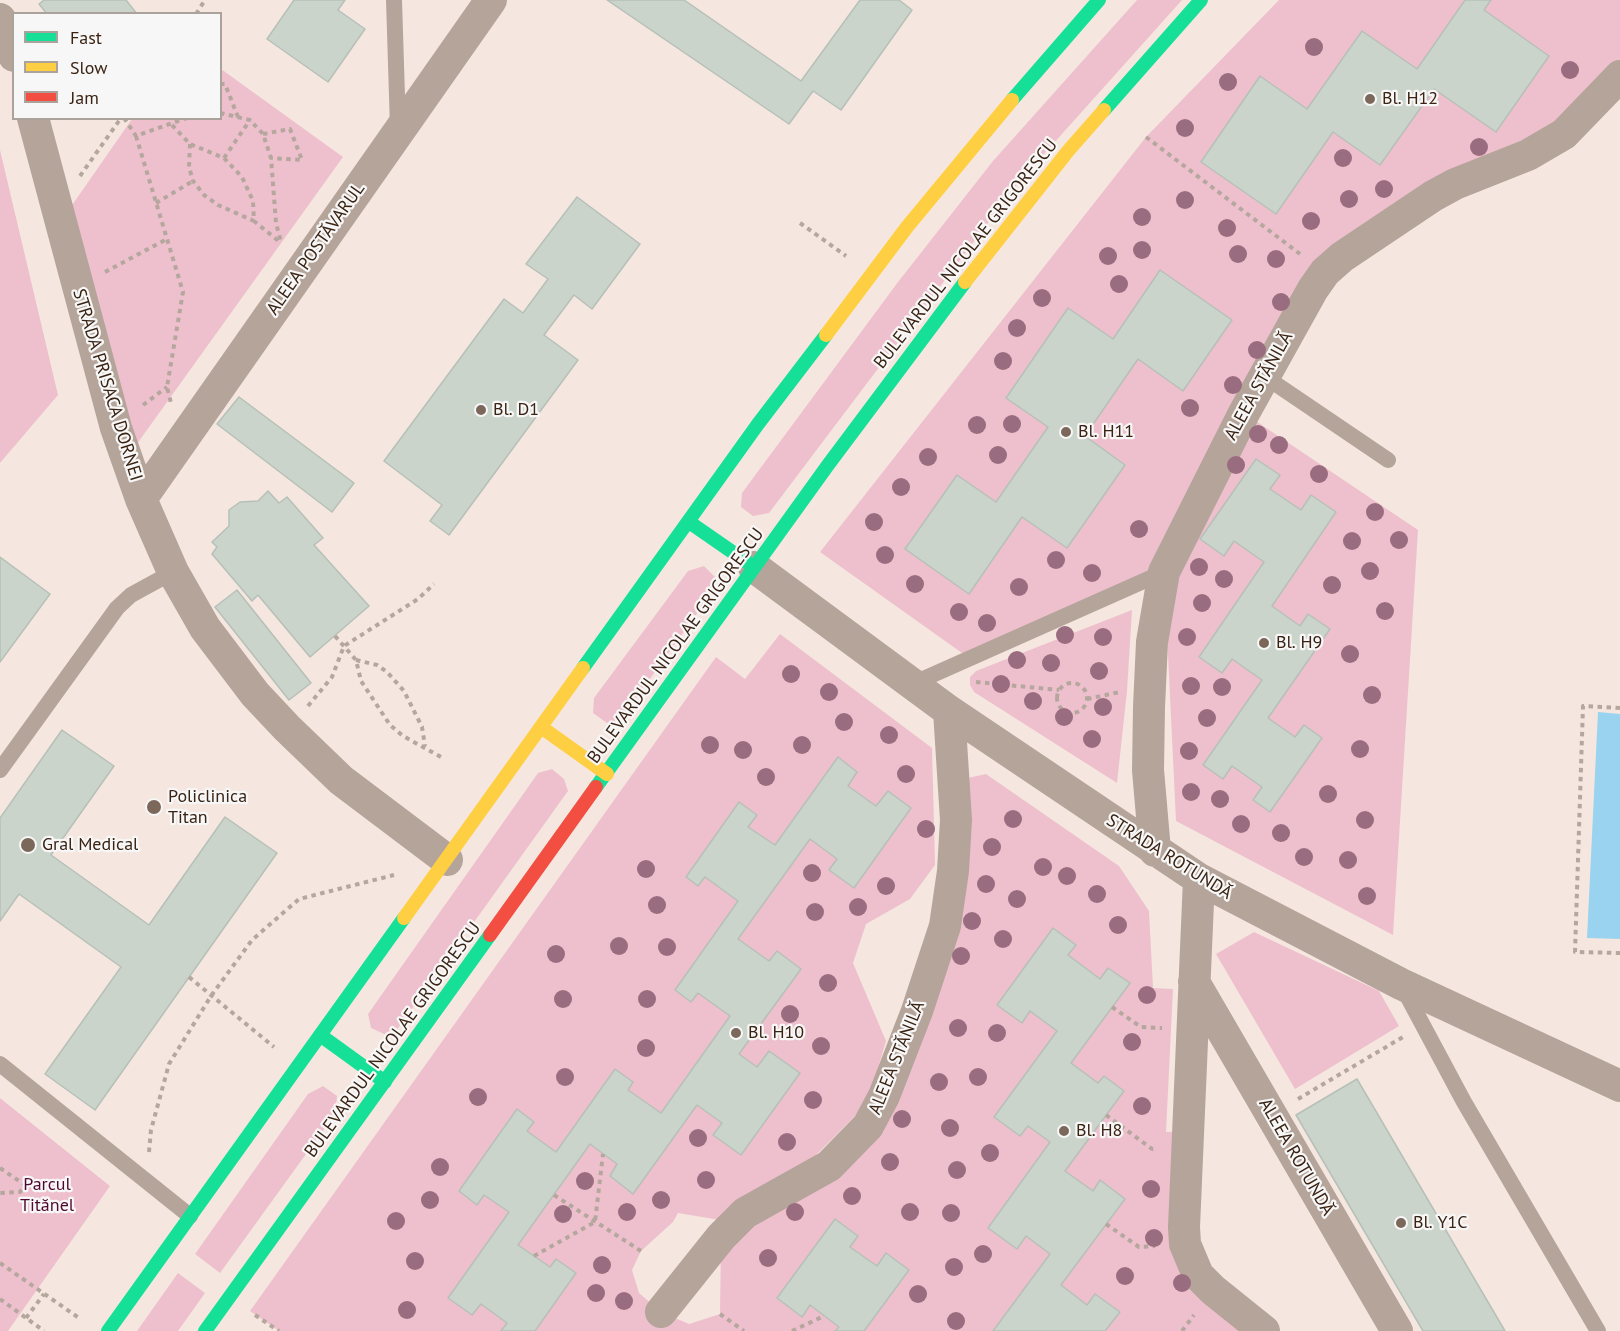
<!DOCTYPE html>
<html>
<head>
<meta charset="utf-8">
<style>
  body { margin:0 }
  #map { position:relative; width:1620px; height:1331px; overflow:hidden; background:#f5e7df; font-family:"PT Sans",sans-serif }
  canvas { display:block }
  .legend { position:absolute; left:12px; top:12px; width:210px; height:108px; box-sizing:border-box; background:#f7f7f7; border:2px solid #aca29c; margin:0; padding:8px 10px; list-style:none; font-size:18px; color:#3b2313 }
  .legend li { display:flex; align-items:center; gap:12px; height:30px }
  .legend b { width:30px; border:2px solid #aca29c }
</style>
</head>
<body>
<div id="map">
<canvas width="1620" height="1331"></canvas>
<ul class="legend">
<li><b style="height:8px;background:#16e098"></b>Fast</li>
<li><b style="height:8px;background:#ffcf43"></b>Slow</li>
<li><b style="height:8px;background:#f24e42"></b>Jam</li>
</ul>
</div>
<script>
const context = document.querySelector('canvas').getContext('2d');
context.lineJoin = 'round';
function paint(path, color) { context.fillStyle = color; context.fill(path, 'evenodd'); }
const poly = rows => new Path2D(rows.map(r => 'M' + r).join(''));
function strokePath(path, color, width, dash) { context.strokeStyle = color; context.lineWidth = width; context.lineCap = dash ? 'butt' : 'round'; context.setLineDash(dash || []); context.stroke(path); }
function drawText(font, color, halo, rows, align = 'center') {
  context.font = font + ' "PT Sans",sans-serif'; context.lineWidth = 4.5; context.setLineDash([]); context.textBaseline = 'middle'; context.strokeStyle = halo; context.fillStyle = color; for (const [text, x, y, turn = 0] of rows) {
    context.save(); context.translate(x, y); context.rotate((+turn || 0) * Math.PI / 180); context.textAlign = isNaN(turn) ? turn : align; if (halo) context.strokeText(text, 0, 0); context.fillText(text, 0, 0); context.restore();
  }
}
const green = poly([
  [1137,0,1182,0,1019,182,769,513,753,516,741,507,742,493,898,282,993,161],
  [1279,0,1620,0,1620,76,1583,115,1342,257,1244,413,1418,530,1393,935,1176,821,1164,572,969,658,820,552,1146,137],
  [221,69,343,157,129,455,61,221,132,119,220,118],
  [0,150,58,395,0,463],
  [704,566,715,577,714,590,621,719,607,723,593,713,594,698,688,571],
  [1132,610,1127,691,1117,783,974,692,970,685,970,677,976,671],
  [780,634,932,748,935,865,910,899,866,924,853,963,886,1041,872,1088,860,1111,805,1166,720,1220,678,1213,673,1222,641,1251,632,1270,639,1293,661,1312,689,1324,720,1314,721,1237,745,1213,758,1204,829,1166,868,1126,876,1113,917,1011,945,926,953,871,956,820,954,781,986,774,1119,866,1149,911,1153,988,1173,989,1166,1132,1188,1131,1185,1245,1198,1275,1213,1290,1264,1331,279,1331,250,1311,716,657,745,679],
  [552,769,564,779,568,791,396,1031,384,1034,371,1028,368,1014,538,773],
  [1254,932,1379,991,1399,1026,1295,1089,1216,954],
  [323,1086,337,1096,335,1114,220,1273,195,1254,308,1094],
  [0,1098,110,1186,8,1331,0,1331],
  [178,1273,205,1293,178,1331,137,1331]
]);
const water = poly([
  [1598,712,1620,714,1620,939,1587,938]
]);
const building = poly([
  [44,0,126,0,137,14,47,14,39,4,44,0],
  [294,0,345,0,338,10,365,29,328,82,267,39,294,0],
  [607,0,684,0,801,81,860,0,899,0,912,10,841,110,813,91,789,124,607,0],
  [1465,0,1491,0,1484,10,1549,56,1496,132,1434,89,1380,165,1333,132,1276,214,1201,162,1260,76,1307,109,1362,31,1417,69,1465,0],
  [577,197,640,244,592,309,574,295,544,335,578,360,449,535,430,521,442,505,384,461,504,299,523,313,548,279,526,264,577,197],
  [1160,270,1232,320,1183,391,1138,359,1085,436,1125,465,1067,548,1022,517,969,594,905,549,957,475,996,502,1048,427,1006,398,1068,308,1113,339,1160,270],
  [239,397,354,483,332,512,217,424,239,397],
  [1256,459,1280,475,1270,489,1301,510,1311,495,1336,512,1272,606,1300,626,1308,614,1330,629,1268,718,1295,737,1304,725,1322,738,1270,812,1253,800,1262,787,1232,766,1223,779,1203,765,1262,680,1232,659,1222,673,1199,657,1264,562,1234,541,1224,556,1200,539,1256,459],
  [268,491,279,503,287,497,323,538,314,545,369,606,310,657,258,595,252,601,212,554,217,547,212,542,229,526,229,510,240,502,258,501,268,491],
  [0,557,50,594,0,662,0,557],
  [237,590,311,683,289,700,215,607,237,590],
  [62,730,114,766,51,855,149,925,225,817,277,853,95,1110,45,1074,121,967,19,894,0,921,0,818,62,730],
  [838,757,857,772,848,786,876,806,888,791,911,808,854,888,829,870,837,859,810,839,738,939,769,961,777,951,801,969,739,1054,757,1067,769,1051,800,1073,741,1155,713,1135,722,1123,697,1105,633,1194,610,1176,617,1164,590,1144,518,1245,550,1267,556,1259,576,1273,535,1331,501,1331,507,1323,481,1304,472,1315,448,1298,509,1212,484,1195,477,1205,459,1191,517,1109,534,1122,527,1131,556,1152,615,1069,633,1082,628,1090,661,1113,730,1016,698,993,691,1002,675,990,738,901,705,877,698,886,686,877,739,802,757,815,748,827,775,845,838,757],
  [1053,928,1076,945,1068,955,1100,979,1108,968,1130,983,1071,1063,1098,1083,1104,1076,1124,1091,1065,1171,1093,1191,1100,1180,1125,1199,1061,1285,1087,1305,1095,1294,1120,1312,1105,1331,993,1331,1050,1254,1026,1236,1017,1249,988,1228,1050,1142,1028,1126,1020,1136,994,1117,1057,1031,1030,1011,1022,1023,997,1005,1053,928],
  [1357,1079,1505,1331,1423,1331,1296,1115,1357,1079],
  [835,1219,858,1236,850,1247,877,1266,886,1253,909,1270,864,1331,835,1331,839,1327,810,1305,802,1317,777,1298,835,1219]
]);
const path = poly([
  [196,14,205,0],
  [220,84,225,84,238,117],
  [220,113,250,120,263,134,271,158,276,223,281,242],
  [124,118,136,136,187,118],
  [172,125,190,144,224,158,242,177,253,201,254,221,281,243],
  [263,134,290,129,302,160,271,158],
  [136,136,183,292,167,387,171,403],
  [1146,137,1300,254],
  [190,144,189,167,193,181,204,195,218,205,254,221],
  [224,158,250,120],
  [80,176,121,118],
  [156,203,193,181],
  [800,223,846,256],
  [105,272,167,239],
  [143,405,167,387],
  [335,636,356,660,361,681,390,725,403,736,441,757],
  [356,660,377,665,387,672,404,691,422,727,425,746],
  [976,682,1059,690],
  '1057 698a15 15 0 1 1 30 0a15 15 0 1 1-30 0Z',
  [1087,699,1120,692],
  [308,706,332,677,344,646,418,599,434,584],
  [1620,708,1583,706,1575,952,1620,953],
  [189,977,274,1047],
  [1112,1007,1141,1027,1162,1028],
  [1298,1099,1403,1037],
  [1106,1115,1152,1149,1156,1149],
  [149,1152,151,1130,169,1064,211,996,252,940,299,899,394,875],
  [0,1168,25,1185,20,1192,0,1193],
  [554,1195,641,1251],
  [1106,1224,1139,1247,1155,1246],
  [534,1256,595,1222,603,1154],
  [0,1263,79,1318],
  [0,1299,44,1331],
  [720,1314,744,1331],
  [255,1315,279,1331],
  [26,1318,44,1294],
  [792,1331,824,1316],
  [1182,1331,1194,1315]
]);
const lane = poly([
  [394,0,398,128],
  [1264,376,1388,460],
  [912,684,1164,572],
  [0,770,117,608,131,595,173,572],
  [1403,988,1464,1102,1598,1331],
  [0,1064,190,1216]
]);
const street = poly([
  [0,19,14,56],
  [33,118,116,428,141,499,173,572,205,628,255,694,287,728,341,780,447,860],
  [141,499,491,0],
  [754,567,949,711,1199,879,1401,984,1620,1086],
  [1155,851,1148,770,1149,707,1152,642,1164,572,1244,413,1313,289,1325,272,1342,257,1433,196,1455,184,1528,155,1564,134,1620,76],
  [1199,879,1184,1227,1185,1244,1198,1275,1213,1290,1264,1331],
  [1194,982,1397,1331],
  [661,1312,721,1237,745,1213,829,1166,868,1126,884,1096,917,1011,945,926,953,871,956,820,949,711]
]);
const fast = poly([
  [1012,100,1099,0],
  [1104,110,1201,0],
  [689,522,754,567],
  [583,668,758,424,826,335],
  [596,787,828,465,965,282],
  [320,1035,385,1082],
  [108,1331,404,918],
  [205,1331,490,935]
]);
const slow = poly([
  [965,282,1068,151,1104,110],
  [826,335,907,227,1012,100],
  [541,727,607,774],
  [404,918,583,668]
]);
const jam = poly([
  [490,935,596,787]
]);
const trees = [
  [1314,47],
  [1570,70],
  [1228,82],
  [1185,128],
  [1479,147],
  [1343,158],
  [1384,189],
  [1349,199],
  [1185,200],
  [1142,217],
  [1311,221],
  [1227,228],
  [1142,250],
  [1238,254],
  [1108,256],
  [1276,259],
  [1119,284],
  [1042,298],
  [1281,302],
  [1017,328],
  [1257,350],
  [1003,361],
  [1233,385],
  [1190,408],
  [1012,424],
  [977,425],
  [1258,434],
  [1279,445],
  [998,455],
  [928,457],
  [1236,465],
  [1319,474],
  [901,487],
  [1375,512],
  [874,522],
  [1139,529],
  [1399,540],
  [1352,541],
  [885,555],
  [1056,560],
  [1199,567],
  [1370,571],
  [1092,573],
  [1224,579],
  [915,584],
  [1332,585],
  [1019,587],
  [1202,603],
  [1385,611],
  [959,612],
  [987,623],
  [1065,635],
  [1103,637],
  [1187,637],
  [1350,654],
  [1017,660],
  [1051,663],
  [1099,671],
  [791,674],
  [1001,684],
  [1191,686],
  [1222,687],
  [829,692],
  [1372,695],
  [1033,701],
  [1103,707],
  [1064,717],
  [1207,718],
  [844,722],
  [889,735],
  [1092,739],
  [710,745],
  [802,745],
  [1360,749],
  [743,750],
  [1189,751],
  [906,774],
  [766,777],
  [1191,792],
  [1328,794],
  [1220,799],
  [1013,819],
  [1365,820],
  [1241,824],
  [926,829],
  [1281,833],
  [992,847],
  [1304,857],
  [1348,860],
  [1043,867],
  [646,869],
  [812,873],
  [1067,876],
  [986,884],
  [886,886],
  [1097,894],
  [1367,896],
  [1017,899],
  [657,905],
  [858,907],
  [815,912],
  [972,921],
  [1118,925],
  [1003,939],
  [619,946],
  [667,947],
  [556,954],
  [961,956],
  [828,983],
  [1147,995],
  [563,999],
  [647,999],
  [790,1014],
  [958,1028],
  [997,1033],
  [1132,1042],
  [821,1046],
  [646,1048],
  [565,1077],
  [978,1077],
  [939,1082],
  [478,1097],
  [813,1100],
  [1142,1106],
  [902,1119],
  [950,1128],
  [698,1138],
  [787,1142],
  [990,1153],
  [890,1162],
  [440,1167],
  [957,1170],
  [706,1180],
  [585,1181],
  [1151,1189],
  [852,1196],
  [430,1200],
  [661,1200],
  [627,1212],
  [795,1212],
  [910,1212],
  [951,1213],
  [563,1214],
  [396,1221],
  [1154,1238],
  [983,1254],
  [768,1258],
  [415,1261],
  [602,1265],
  [954,1267],
  [1125,1276],
  [1182,1283],
  [596,1293],
  [918,1294],
  [624,1301],
  [407,1310],
  [956,1321]
];
const markers = [
  [1370,99,6,"#7c685a"],
  [481,410,6,"#7c685a"],
  [1066,432,6,"#7c685a"],
  [1264,643,6,"#7c685a"],
  [154,807,8,"#7c685a"],
  [28,845,8,"#7c685a"],
  [736,1033,6,"#7c685a"],
  [1064,1131,6,"#7c685a"],
  [1401,1223,6,"#7c685a"]
];
const poiNames = [
  ["Bl. H12",1382,99],
  ["Bl. D1",493,410],
  ["Bl. H11",1078,432],
  ["Bl. H9",1276,643],
  ["Policlinica",168,797],
  ["Titan",168,818],
  ["Gral Medical",42,845],
  ["Bl. H10",748,1033],
  ["Bl. H8",1076,1131],
  ["Bl. Y1C",1413,1223]
];
const streetNames = [
  ["ALEEA POSTĂVARUL",316,249,-55],
  ["BULEVARDUL NICOLAE GRIGORESCU",966,254,-52],
  ["STRADA PRISACA DORNEI",107,385,73],
  ["ALEEA STĂNILĂ",1259,386,-61],
  ["BULEVARDUL NICOLAE GRIGORESCU",676,646,-54],
  ["STRADA ROTUNDĂ",1169,857,32],
  ["BULEVARDUL NICOLAE GRIGORESCU",393,1040,-54],
  ["ALEEA STĂNILĂ",897,1058,-68],
  ["ALEEA ROTUNDĂ",1296,1157,60]
];
const parkNames = [
  ["Parcul",47,1185],
  ["Titănel",47,1206]
];
paint(green, '#eec0cd');
paint(water, '#99d3f0');
paint(building, '#cad4cb');
strokePath(building, '#b6c0b8', 1.5);
strokePath(path, '#b5a79e', 4, [4.5, 4.5]);
strokePath(lane, '#b5a49a', 16);
strokePath(street, '#b5a49a', 32);
strokePath(fast, '#16e098', 14);
strokePath(slow, '#ffcf43', 14);
strokePath(jam, '#f24e42', 14);
context.fillStyle = '#9a6c7f';
for (const [x, y] of trees) { context.beginPath(); context.arc(x, y, 9, 0, 2 * Math.PI); context.fill(); }
for (const [x, y, r, color] of markers) { const dot = new Path2D(); dot.arc(x, y, r, 0, 2 * Math.PI); context.fillStyle = color; context.fill(dot); strokePath(dot, '#f7f7f7', 2); }
drawText('18px', '#3b2313', '#f7f7f7', poiNames, 'left');
drawText('18px', '#3b2313', '#f7f7f7', streetNames);
drawText('18px', '#500830', '#f7f7f7', parkNames);
</script>
</body>
</html>
